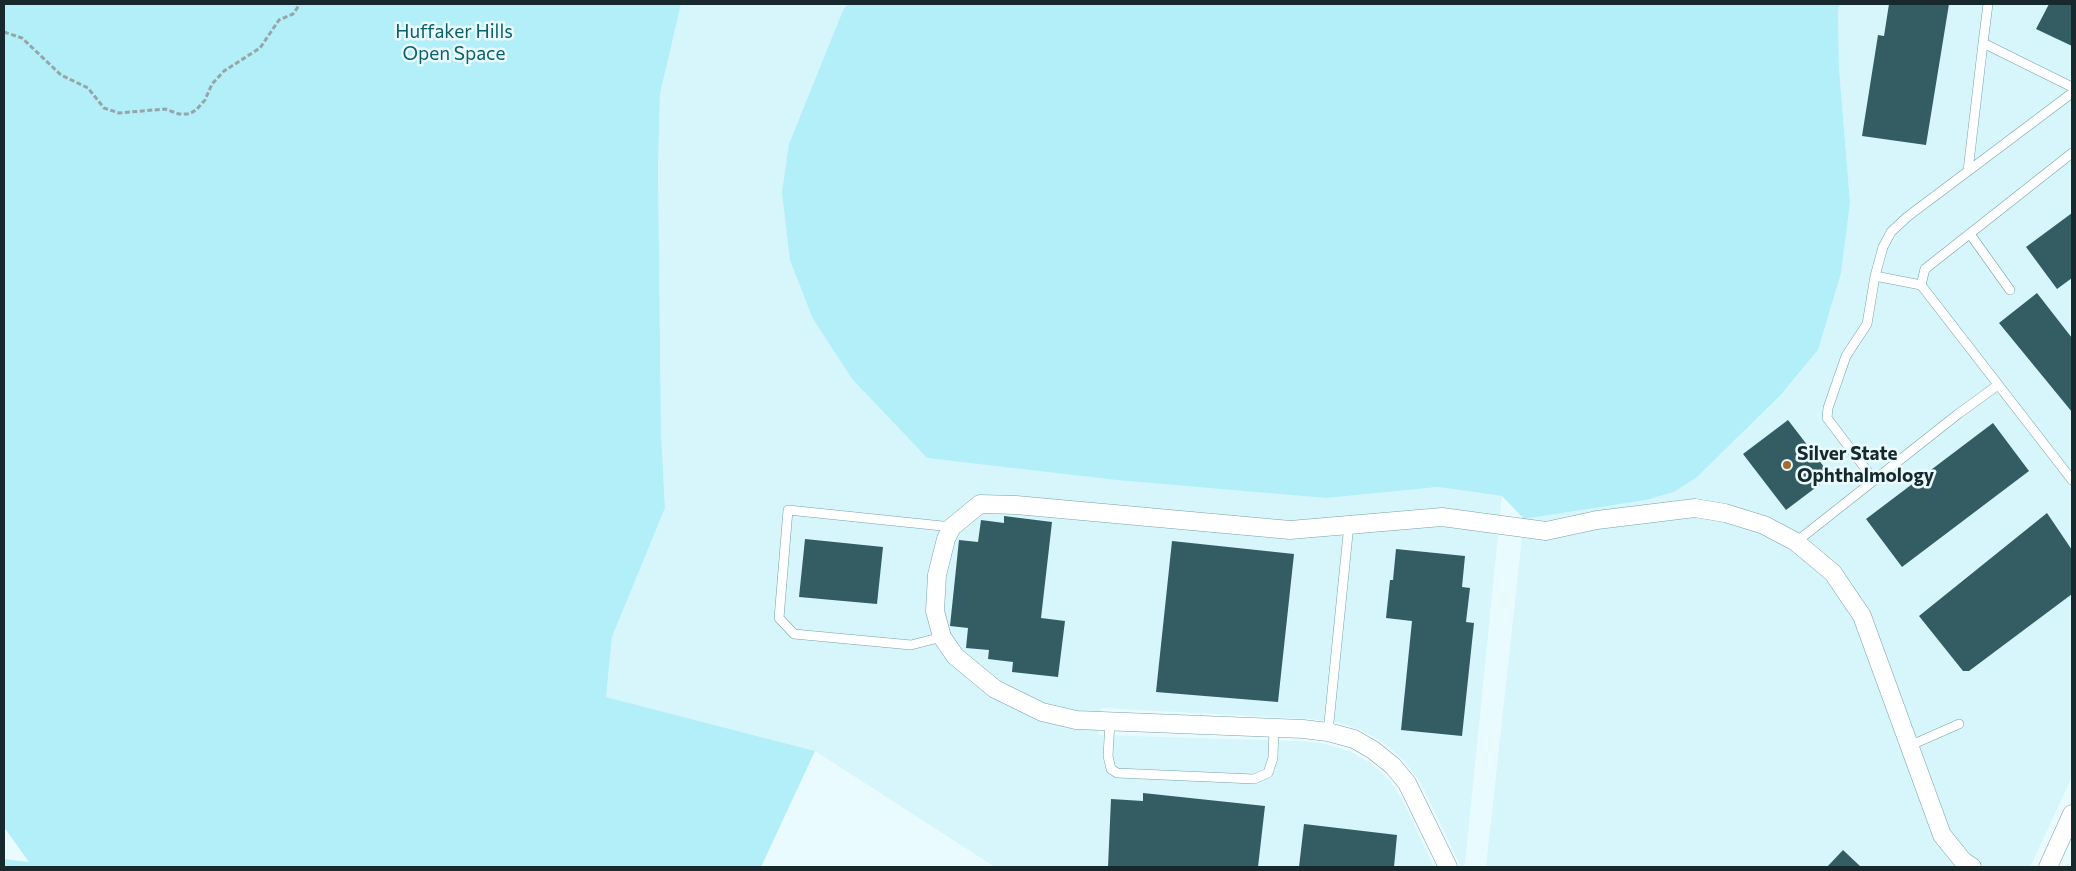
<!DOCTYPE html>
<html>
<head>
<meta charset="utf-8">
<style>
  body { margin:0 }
  #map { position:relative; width:2076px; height:871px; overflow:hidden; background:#e9fbfe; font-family:Commissioner,sans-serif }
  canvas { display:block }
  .frame { position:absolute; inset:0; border:5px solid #17292c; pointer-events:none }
</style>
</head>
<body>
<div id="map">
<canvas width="2076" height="871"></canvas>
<div class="frame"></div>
</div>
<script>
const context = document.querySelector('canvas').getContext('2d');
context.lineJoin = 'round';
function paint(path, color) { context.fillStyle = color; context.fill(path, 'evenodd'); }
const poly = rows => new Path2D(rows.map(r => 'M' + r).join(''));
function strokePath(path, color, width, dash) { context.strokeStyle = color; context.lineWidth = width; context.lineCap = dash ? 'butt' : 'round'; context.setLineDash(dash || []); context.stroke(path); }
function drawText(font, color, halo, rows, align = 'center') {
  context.font = font + ' Commissioner,sans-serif'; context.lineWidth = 5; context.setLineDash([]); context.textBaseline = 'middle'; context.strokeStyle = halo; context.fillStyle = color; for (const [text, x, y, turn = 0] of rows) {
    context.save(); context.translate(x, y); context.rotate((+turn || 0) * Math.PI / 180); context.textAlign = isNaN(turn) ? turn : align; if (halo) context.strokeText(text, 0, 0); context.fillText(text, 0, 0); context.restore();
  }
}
const built = poly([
  [681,4,848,4,843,8,813,319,852,379,927,458,1326,498,1438,487,1502,496,1465,864,1461,867,1420,781,1403,760,1383,742,1361,730,1340,723,1310,719,1101,708,1098,735,1296,741,1322,743,1351,752,1371,763,1391,782,1404,803,1434,867,995,867,815,751,606,697,612,637,665,508,661,431,658,166,660,94],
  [1840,4,2072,4,2072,777,2030,867,1486,867,1524,519,1646,500,1674,492,1696,478,1780,397,1818,350,1850,202,1839,68,1838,11]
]);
const green = poly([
  [4,4,681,4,660,94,658,166,661,431,665,508,612,637,606,697,815,751,761,867,4,867,4,859,29,862,4,827],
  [848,4,1840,4,1838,11,1839,68,1850,202,1841,273,1818,350,1780,396,1696,478,1674,492,1646,500,1524,519,1502,496,1438,487,1326,498,1117,480,927,458,852,379,813,319,790,260,782,192,789,144,844,8]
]);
const building = poly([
  [1889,4,1949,4,1926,145,1862,136,1878,35,1884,36],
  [2049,4,2072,4,2072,46,2036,29],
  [2072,213,2072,278,2057,289,2026,247],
  [2037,293,2072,338,2072,412,1999,323],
  [1788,420,1831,476,1786,510,1743,454],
  [1993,423,2029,471,1902,567,1866,519],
  [2047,513,2072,550,2072,594,1969,671,1963,671,1919,616],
  [1004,516,1052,522,1041,618,1065,621,1058,677,1012,672,1013,662,988,659,989,650,966,648,968,628,950,626,959,540,978,542,981,520,1004,523],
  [805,539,883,547,877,604,799,597],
  [1172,541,1294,554,1278,702,1156,692],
  [1396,549,1465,556,1462,587,1470,588,1466,622,1474,623,1462,736,1401,730,1412,621,1386,618,1390,580,1393,580],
  [1143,793,1265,806,1258,867,1108,867,1111,799,1143,801],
  [1304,824,1397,835,1394,867,1299,867],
  [1843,850,1861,867,1827,867]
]);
const path = poly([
  [4,32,22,38,61,75,88,88,104,108,119,113,165,109,179,114,189,114,196,110,205,100,212,84,224,71,260,48,279,20,293,14,300,4]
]);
const lane = poly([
  [1983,43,1988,4],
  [2072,153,1925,269,1921,285,2072,480],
  [1968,171,1983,43,2072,87],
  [1970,234,2010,290],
  [1875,276,1883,247,1891,232,1907,217,2072,93],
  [1874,480,1827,418,1828,408,1846,356,1867,324,1875,276,1921,285],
  [1796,542,1958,414,1998,385],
  [942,637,911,645,794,634,779,618,788,510,952,527],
  [1110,722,1108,756,1111,769,1117,773,1254,779,1268,773,1273,758,1274,728],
  [1328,732,1349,524],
  [1909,746,1959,724]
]);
const street = poly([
  [1448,867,1407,783,1393,766,1373,750,1354,739,1328,732,1303,729,1076,720,1042,712,995,689,955,656,942,637,935,611,937,575,946,539,952,527,980,504,1016,505,1290,530,1442,517,1546,531,1597,520,1695,508,1725,513,1764,525,1796,542,1833,573,1862,616,1942,835,1963,861,1972,867],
  [2048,867,2072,814]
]);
const markers = [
  [1787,465,5,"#a86831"]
];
const parkNames = [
  ["Huffaker Hills",454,32],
  ["Open Space",454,54]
];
const poiNames = [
  ["Silver State",1797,454],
  ["Ophthalmology",1797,476]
];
paint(built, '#d6f6fc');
paint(green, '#b3eff8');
paint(building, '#335d63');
strokePath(lane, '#77a2a9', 10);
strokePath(street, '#77a2a9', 19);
strokePath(path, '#94a6a9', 3, [5, 2.5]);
strokePath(lane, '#fff', 9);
strokePath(street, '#fff', 18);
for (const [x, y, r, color] of markers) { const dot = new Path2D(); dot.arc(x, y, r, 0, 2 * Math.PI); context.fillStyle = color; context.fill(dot); strokePath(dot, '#e9fbfe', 2); }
drawText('19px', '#0a606b', '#e9fbfe', parkNames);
drawText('bold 19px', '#17292c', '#e9fbfe', poiNames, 'left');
</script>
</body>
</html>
